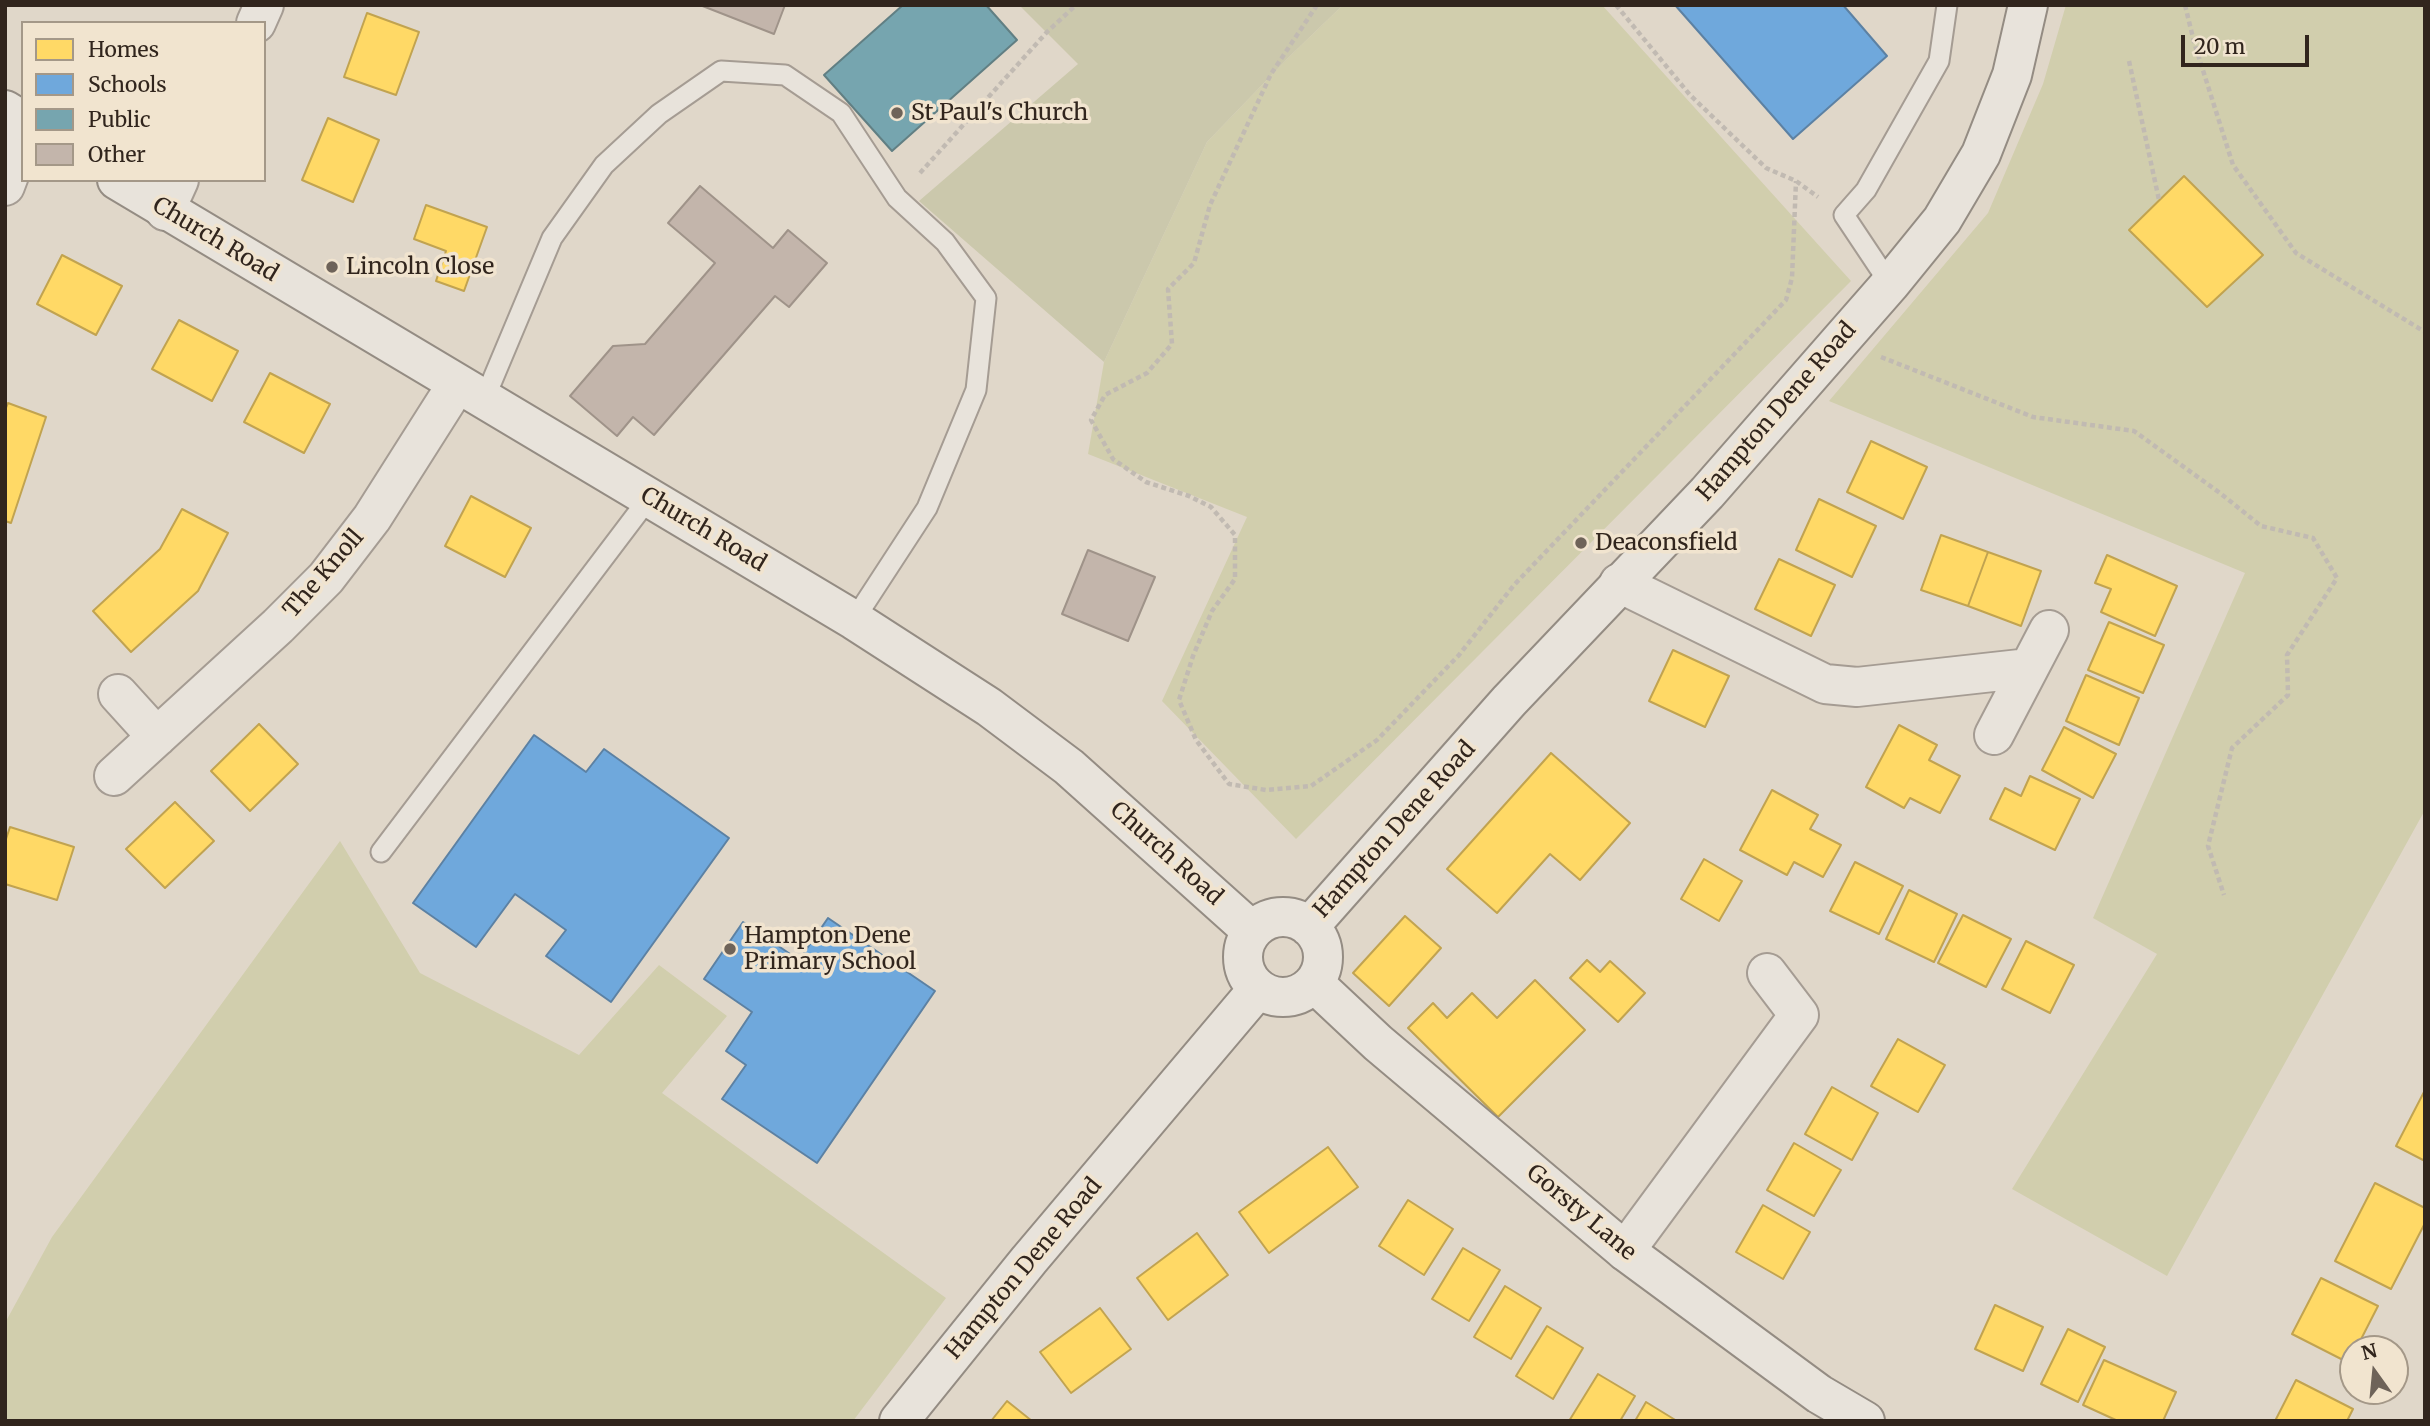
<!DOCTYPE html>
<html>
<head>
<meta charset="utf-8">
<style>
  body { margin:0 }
  #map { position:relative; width:2430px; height:1426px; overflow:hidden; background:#e0d7c9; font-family:Merriweather,serif }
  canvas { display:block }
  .frame { position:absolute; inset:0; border:7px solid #31251d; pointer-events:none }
  .legend { position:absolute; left:21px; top:21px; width:245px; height:161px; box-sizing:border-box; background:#f1e4cf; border:2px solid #a49888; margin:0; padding:9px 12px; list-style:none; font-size:21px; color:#31251d }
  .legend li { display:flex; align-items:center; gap:14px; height:35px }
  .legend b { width:35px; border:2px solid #a49888 }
  .north { position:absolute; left:2339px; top:1335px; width:70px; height:70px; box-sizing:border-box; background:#f1e4cf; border:2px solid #a49888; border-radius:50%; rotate:345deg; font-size:19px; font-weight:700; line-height:28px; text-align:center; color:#31251d }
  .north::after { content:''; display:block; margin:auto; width:24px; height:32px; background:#6e6359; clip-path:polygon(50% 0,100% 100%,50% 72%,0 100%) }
  .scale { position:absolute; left:2181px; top:35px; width:128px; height:32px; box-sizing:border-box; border:4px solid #31251d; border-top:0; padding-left:9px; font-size:21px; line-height:24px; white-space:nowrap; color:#31251d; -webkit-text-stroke:5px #f1e4cf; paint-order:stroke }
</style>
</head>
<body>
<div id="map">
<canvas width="2430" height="1426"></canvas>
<div class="frame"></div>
<ul class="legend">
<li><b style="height:19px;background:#ffd966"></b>Homes</li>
<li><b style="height:19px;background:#6fa8dc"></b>Schools</li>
<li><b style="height:19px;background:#76a5af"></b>Public</li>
<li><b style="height:19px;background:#c3b5ab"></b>Other</li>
</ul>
<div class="north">N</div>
<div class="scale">20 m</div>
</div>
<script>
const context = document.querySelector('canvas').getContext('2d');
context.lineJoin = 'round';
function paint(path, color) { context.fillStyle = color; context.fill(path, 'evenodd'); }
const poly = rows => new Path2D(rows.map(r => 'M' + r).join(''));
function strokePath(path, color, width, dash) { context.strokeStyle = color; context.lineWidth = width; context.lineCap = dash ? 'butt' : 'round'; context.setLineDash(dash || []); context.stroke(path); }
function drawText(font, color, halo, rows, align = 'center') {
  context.font = font + ' Merriweather,serif'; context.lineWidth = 7; context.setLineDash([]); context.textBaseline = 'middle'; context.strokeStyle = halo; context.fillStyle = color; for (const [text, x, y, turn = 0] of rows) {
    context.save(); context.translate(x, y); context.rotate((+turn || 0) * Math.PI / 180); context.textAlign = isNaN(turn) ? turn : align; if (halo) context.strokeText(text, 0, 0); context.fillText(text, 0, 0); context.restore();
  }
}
const green = poly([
  [1343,5,1602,5,1851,281,1296,839,1162,701,1247,517,1088,454,1104,362,1207,142,1290,56],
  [2066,5,2425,5,2425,810,2167,1276,2012,1189,2157,954,2093,918,2245,573,1829,401,1988,213,2043,84],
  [340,841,420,973,579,1055,659,965,727,1016,662,1093,946,1298,853,1421,5,1421,5,1323,52,1237]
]);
const cemetery = poly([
  [1019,5,1343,5,1290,56,1207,142,1104,362,919,201,1078,64]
]);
const homes = poly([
  [367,13,419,32,396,95,344,77,367,13],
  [328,118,379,140,353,202,302,180,328,118],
  [2184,176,2263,255,2207,307,2129,230,2184,176],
  [426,205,487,227,464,291,436,281,446,251,414,239,426,205],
  [62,255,122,286,96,335,37,304,62,255],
  [179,320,238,351,212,401,152,369,179,320],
  [270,373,330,404,304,453,244,422,270,373],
  [8,403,46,417,11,523,5,521,5,410,8,403],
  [1871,441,1927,467,1903,519,1847,492,1871,441],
  [471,496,531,528,505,577,445,546,471,496],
  [1819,499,1876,526,1852,577,1796,550,1819,499],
  [182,509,228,533,198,591,131,652,93,611,160,549,182,509],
  [1941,535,1988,552,1968,606,1921,590,1941,535],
  [1988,552,2041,571,2021,626,1968,606,1988,552],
  [2107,555,2177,586,2155,636,2101,612,2111,589,2095,583,2107,555],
  [1779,559,1835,585,1811,636,1755,609,1779,559],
  [2109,622,2164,645,2143,693,2088,670,2109,622],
  [1673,650,1729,676,1705,727,1649,701,1673,650],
  [2086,675,2139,698,2119,745,2066,721,2086,675],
  [259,724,298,764,250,811,211,771,259,724],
  [1899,725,1937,745,1929,760,1960,776,1940,813,1910,798,1904,808,1866,787,1899,725],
  [2064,727,2116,754,2093,798,2042,770,2064,727],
  [1551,753,1630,823,1580,880,1550,854,1497,913,1447,869,1551,753],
  [2030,776,2080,799,2055,850,1990,819,2005,788,2021,796,2030,776],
  [1772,790,1818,815,1810,829,1841,845,1823,877,1794,862,1787,875,1740,850,1772,790],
  [175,802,214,841,165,888,126,849,175,802],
  [10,827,74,847,57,900,5,884,5,842,10,827],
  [1704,859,1742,881,1719,921,1681,899,1704,859],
  [1855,862,1903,886,1879,934,1830,911,1855,862],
  [1909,890,1957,914,1934,962,1886,939,1909,890],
  [1963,915,2011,939,1986,987,1938,963,1963,915],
  [1405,916,1441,948,1389,1006,1353,973,1405,916],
  [2026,941,2074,965,2050,1013,2002,989,2026,941],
  [1587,960,1600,972,1610,961,1645,993,1618,1022,1570,978,1587,960],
  [1535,980,1585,1030,1498,1117,1408,1028,1433,1003,1447,1018,1472,993,1497,1018,1535,980],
  [1898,1039,1945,1065,1918,1112,1871,1086,1898,1039],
  [1832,1087,1878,1113,1852,1160,1805,1134,1832,1087],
  [2425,1090,2425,1161,2396,1146,2425,1090],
  [1794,1143,1841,1170,1814,1216,1767,1190,1794,1143],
  [1328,1147,1358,1187,1269,1253,1239,1212,1328,1147],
  [2375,1183,2425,1208,2425,1223,2391,1289,2335,1261,2375,1183],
  [1408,1200,1453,1229,1424,1275,1379,1246,1408,1200],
  [1763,1205,1810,1232,1783,1279,1736,1252,1763,1205],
  [1197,1233,1228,1275,1168,1320,1137,1278,1197,1233],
  [1463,1248,1500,1270,1469,1321,1432,1299,1463,1248],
  [2321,1278,2378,1306,2356,1349,2353,1349,2349,1363,2292,1334,2321,1278],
  [1505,1286,1541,1308,1511,1359,1474,1337,1505,1286],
  [1995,1305,2043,1327,2023,1371,1975,1349,1995,1305],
  [1100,1308,1131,1349,1071,1393,1040,1352,1100,1308],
  [1547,1326,1583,1348,1553,1399,1516,1376,1547,1326],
  [2068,1329,2105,1347,2078,1402,2041,1384,2068,1329],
  [2104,1360,2176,1392,2163,1421,2118,1421,2083,1405,2104,1360],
  [1598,1374,1635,1396,1620,1421,1569,1421,1598,1374],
  [2296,1380,2353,1409,2347,1421,2275,1421,2296,1380],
  [1007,1401,1032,1421,991,1421,1007,1401],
  [1646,1402,1677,1421,1635,1421,1646,1402]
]);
const schools = poly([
  [1675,5,1843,5,1887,56,1793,139,1675,5],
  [534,735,586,772,604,749,729,838,611,1002,546,956,566,930,515,894,476,947,413,903,534,735],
  [828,918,935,991,817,1163,722,1099,746,1065,726,1051,752,1012,704,979,743,922,799,960,828,918]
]);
const public = poly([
  [903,5,986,5,1017,40,892,151,824,75,903,5]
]);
const building = poly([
  [700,5,785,5,774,34,700,5],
  [700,186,773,248,788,230,827,263,789,307,775,296,654,435,633,417,617,436,570,396,613,346,645,344,715,263,668,223,700,186],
  [1088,550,1155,577,1128,641,1062,614,1088,550]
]);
const path = poly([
  [1317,5,1271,74,1210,205,1194,263,1168,289,1172,344,1147,373,1105,395,1091,420,1113,459,1146,482,1189,496,1211,507,1235,535,1235,579,1212,611,1193,656,1179,700,1196,740,1229,784,1266,790,1311,786,1377,740,1459,655,1514,585,1786,300,1792,278,1796,181],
  [1616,5,1690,95,1766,168,1796,181,1818,197],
  [2185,5,2194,42,2233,165,2296,253,2425,332],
  [2129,61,2159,200],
  [920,173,1047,32,1076,5],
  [1881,357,2033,417,2134,431,2220,493,2261,526,2313,538,2337,578,2287,655,2288,695,2232,748,2208,846,2224,895]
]);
const lane = poly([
  [1890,284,1844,215,1866,190,1939,61,1947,5],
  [484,400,552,238,604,165,659,114,721,71,785,75,841,113,897,198,945,242,986,298,976,390,927,508,854,620],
  [381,852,649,498]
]);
const street = poly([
  [256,23,264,5],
  [5,186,23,138],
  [165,211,179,180],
  [1619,583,1825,684,1857,687,2029,668],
  [118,694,157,737],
  [1994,735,2049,630],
  [114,776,278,626,326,578,372,518,457,384],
  [1625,1251,1799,1015,1767,973]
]);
const secondary = poly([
  [5,110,23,121],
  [117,180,854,620,989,707,1069,767,1252,931],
  '1243 957a40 40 0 1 1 80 0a40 40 0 1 1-80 0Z',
  [1309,927,1509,701,1707,493,1890,284,1942,220,1981,154,2012,75,2028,5],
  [1314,983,1378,1043,1625,1251,1819,1394,1865,1421],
  [899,1421,1029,1260,1258,989]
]);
const markers = [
  [897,113,7,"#6e6359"],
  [332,267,7,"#6e6359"],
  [1581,543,7,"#6e6359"],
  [730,949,7,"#6e6359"]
];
const poiNames = [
  ["St Paul's Church",911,113],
  ["Lincoln Close",346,267],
  ["Deaconsfield",1595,543],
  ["Hampton Dene",744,936],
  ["Primary School",744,962]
];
const streetNames = [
  ["Church Road",215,240,31],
  ["Hampton Dene Road",1777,412,-49],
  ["Church Road",703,530,31],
  ["The Knoll",324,574,-49],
  ["Hampton Dene Road",1395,830,-48],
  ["Church Road",1166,854,42],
  ["Gorsty Lane",1581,1213,40],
  ["Hampton Dene Road",1024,1269,-50]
];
paint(green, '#d1cead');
paint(cemetery, '#cbc8ac');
paint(homes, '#ffd966');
strokePath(homes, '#c1a350', 2);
paint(schools, '#6fa8dc');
strokePath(schools, '#5c81a3', 2);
paint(public, '#76a5af');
strokePath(public, '#617f83', 2);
paint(building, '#c3b5ab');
strokePath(building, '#9f9389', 2);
strokePath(lane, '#a59c93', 23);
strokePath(street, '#a59c93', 42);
strokePath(secondary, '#948c83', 42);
strokePath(path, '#c1bab2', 4.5, [5, 3.5]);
strokePath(lane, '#e8e3db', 19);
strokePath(street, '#e8e3db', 38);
strokePath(secondary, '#e8e3db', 38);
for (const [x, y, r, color] of markers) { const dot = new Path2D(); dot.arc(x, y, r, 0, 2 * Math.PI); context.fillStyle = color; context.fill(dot); strokePath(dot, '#f1e4cf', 2.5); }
drawText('23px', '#31251d', '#f1e4cf', poiNames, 'left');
drawText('23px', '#31251d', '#f1e4cf', streetNames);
</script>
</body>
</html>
